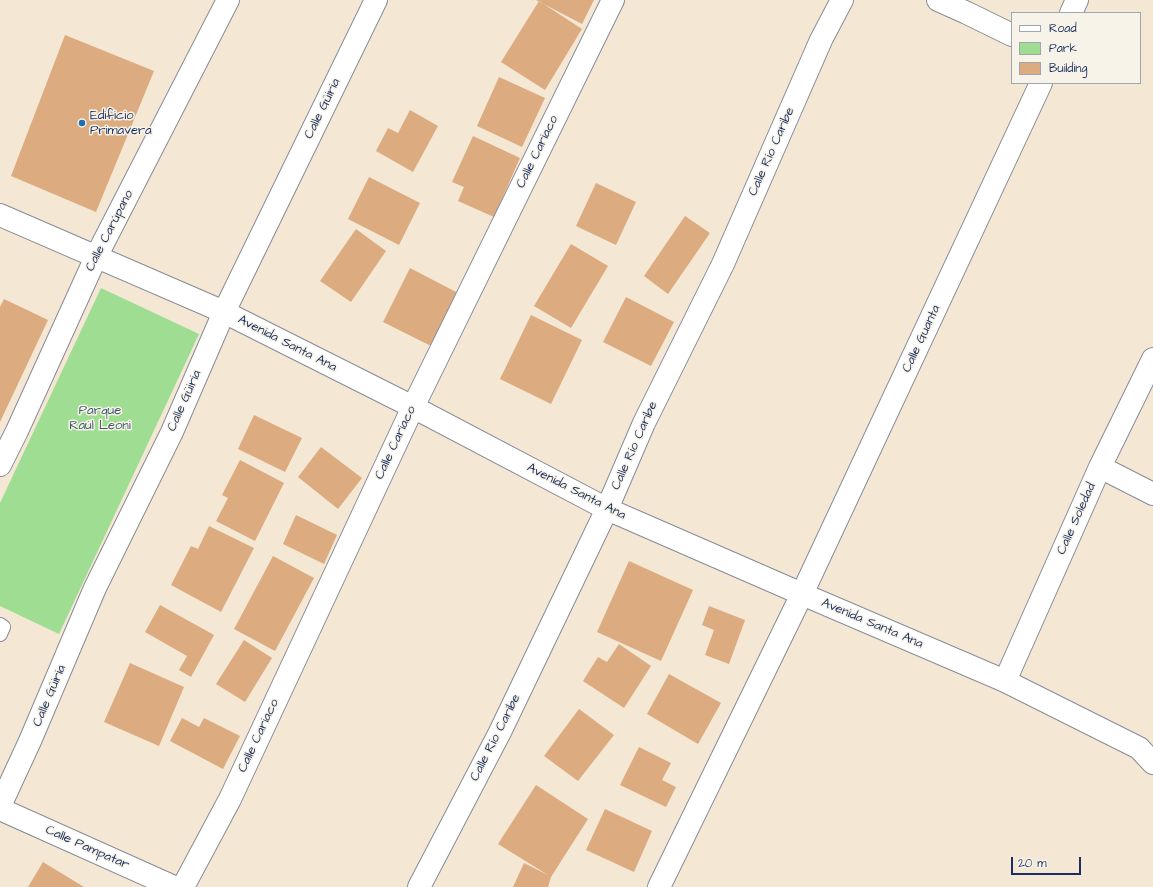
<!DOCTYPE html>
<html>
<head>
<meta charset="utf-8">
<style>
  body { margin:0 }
  #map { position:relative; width:1153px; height:887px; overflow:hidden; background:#f4e7d3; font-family:"Architects Daughter",sans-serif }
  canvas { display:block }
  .legend { position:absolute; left:1011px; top:12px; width:130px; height:72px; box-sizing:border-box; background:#f7f3e8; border:1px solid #9fa5b1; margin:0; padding:5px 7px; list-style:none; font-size:12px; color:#1b2f5e }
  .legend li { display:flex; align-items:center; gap:8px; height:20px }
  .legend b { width:20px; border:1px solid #9fa5b1 }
  .scale { position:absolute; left:1011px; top:857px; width:70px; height:18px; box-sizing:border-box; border:2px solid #1b2f5e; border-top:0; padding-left:5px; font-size:12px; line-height:14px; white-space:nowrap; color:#1b2f5e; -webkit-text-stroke:3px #f7f3e8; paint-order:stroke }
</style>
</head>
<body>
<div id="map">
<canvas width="1153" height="887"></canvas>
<ul class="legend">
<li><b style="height:5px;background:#fff"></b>Road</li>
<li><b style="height:11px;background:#9fdd92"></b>Park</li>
<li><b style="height:11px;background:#dcab80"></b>Building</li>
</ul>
<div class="scale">20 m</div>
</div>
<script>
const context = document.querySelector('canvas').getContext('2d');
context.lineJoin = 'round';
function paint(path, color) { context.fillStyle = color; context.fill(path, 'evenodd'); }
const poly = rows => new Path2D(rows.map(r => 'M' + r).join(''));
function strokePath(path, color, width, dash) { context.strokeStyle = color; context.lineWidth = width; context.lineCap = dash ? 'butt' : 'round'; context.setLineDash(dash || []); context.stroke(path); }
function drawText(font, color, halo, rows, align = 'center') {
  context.font = font + ' "Architects Daughter",sans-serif'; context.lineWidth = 3; context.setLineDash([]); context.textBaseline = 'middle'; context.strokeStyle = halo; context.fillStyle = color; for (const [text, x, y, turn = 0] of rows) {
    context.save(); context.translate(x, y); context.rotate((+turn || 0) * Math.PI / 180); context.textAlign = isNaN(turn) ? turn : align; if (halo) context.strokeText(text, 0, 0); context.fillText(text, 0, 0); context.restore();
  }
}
const green = poly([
  [101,288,199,334,59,634,0,606,0,503]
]);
const building = poly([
  [536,0,594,0,582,24],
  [539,1,582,29,545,90,501,62],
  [65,35,154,71,96,212,11,176],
  [499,77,545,98,522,147,477,126],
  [410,110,438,126,413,172,376,151,388,128,398,133],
  [473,136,520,158,494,217,458,201,464,187,452,182],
  [369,177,420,203,399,245,348,219],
  [596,183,636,202,616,245,576,226],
  [685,216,710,233,668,294,644,276],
  [356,229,386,251,351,302,320,281],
  [571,244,608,266,571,328,534,306],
  [410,268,458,293,431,346,383,322],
  [626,297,674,322,651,366,603,342],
  [4,299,48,320,0,422,0,307],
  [531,315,582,340,551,404,500,379],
  [254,415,302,438,285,472,238,449],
  [321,447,362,478,338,509,298,477],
  [240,460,284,483,255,541,216,521,228,498,222,495],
  [296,515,337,535,324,564,283,544],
  [209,526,254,548,221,612,171,585,191,546,198,549],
  [273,556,314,578,275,651,234,629],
  [629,561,693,590,661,661,597,632],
  [160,605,214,635,191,677,179,670,187,656,145,632],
  [709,606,745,620,729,664,705,655,714,630,702,625],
  [244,640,272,658,245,702,216,684],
  [619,644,651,666,624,708,583,681,598,657,607,662],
  [130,663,184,687,159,746,104,722],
  [669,674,721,703,698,744,647,714],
  [579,709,614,735,578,781,544,756],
  [182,718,199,727,204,718,240,736,223,769,170,741],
  [639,747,671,763,662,780,676,787,666,807,620,785],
  [536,785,588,819,551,877,548,887,513,887,524,863,548,875,498,844],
  [605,809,652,831,634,872,586,850],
  [43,862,84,887,28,887]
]);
const lane = poly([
  [0,625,3,627,0,634]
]);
const street = poly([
  [938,0,967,13,1012,35],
  [1071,13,1077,0],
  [0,215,224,312,413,407,607,509,802,594,1005,681,1139,748,1153,763],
  [0,465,17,431,96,257,228,0],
  [1100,467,1153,494],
  [1005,681,1100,467,1153,359],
  [0,806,30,741,95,588,172,432,224,312,376,0],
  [0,809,174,887],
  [183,887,230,799,413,407,613,0],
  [419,887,500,732,607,509,644,423,723,264,821,40,842,0],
  [659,887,802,594,1041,83]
]);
const markers = [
  [82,123,4,"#1f6fb2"]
];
const streetNames = [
  ["Calle Güiria",323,109,-64],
  ["Calle Cariaco",538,152,-64],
  ["Calle Río Caribe",772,152,-66],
  ["Calle Carúpano",110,231,-63],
  ["Calle Guanta",922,339,-65],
  ["Avenida Santa Ana",287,344,27],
  ["Calle Güiria",185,401,-66],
  ["Calle Cariaco",396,443,-65],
  ["Calle Río Caribe",635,446,-66],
  ["Avenida Santa Ana",576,492,27],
  ["Calle Soledad",1077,519,-66],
  ["Avenida Santa Ana",872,624,23],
  ["Calle Güiria",50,696,-67],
  ["Calle Cariaco",259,736,-65],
  ["Calle Río Caribe",496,738,-63],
  ["Calle Pampatar",87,848,24]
];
const poiNames = [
  ["Edificio",90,116],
  ["Primavera",90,131]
];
const parkNames = [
  ["Parque",100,411],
  ["Raúl Leoni",100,426]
];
paint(green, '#9fdd92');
paint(building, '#dcab80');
strokePath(lane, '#888b98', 16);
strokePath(street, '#888b98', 24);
strokePath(lane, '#fff', 14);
strokePath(street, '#fff', 22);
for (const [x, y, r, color] of markers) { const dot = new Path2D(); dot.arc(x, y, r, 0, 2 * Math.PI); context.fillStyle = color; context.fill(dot); strokePath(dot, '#f7f3e8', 1.5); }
drawText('13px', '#1b2f5e', '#f7f3e8', streetNames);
drawText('13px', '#1b2f5e', '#f7f3e8', poiNames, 'left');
drawText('13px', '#3c5a6b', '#f7f3e8', parkNames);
</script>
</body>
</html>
